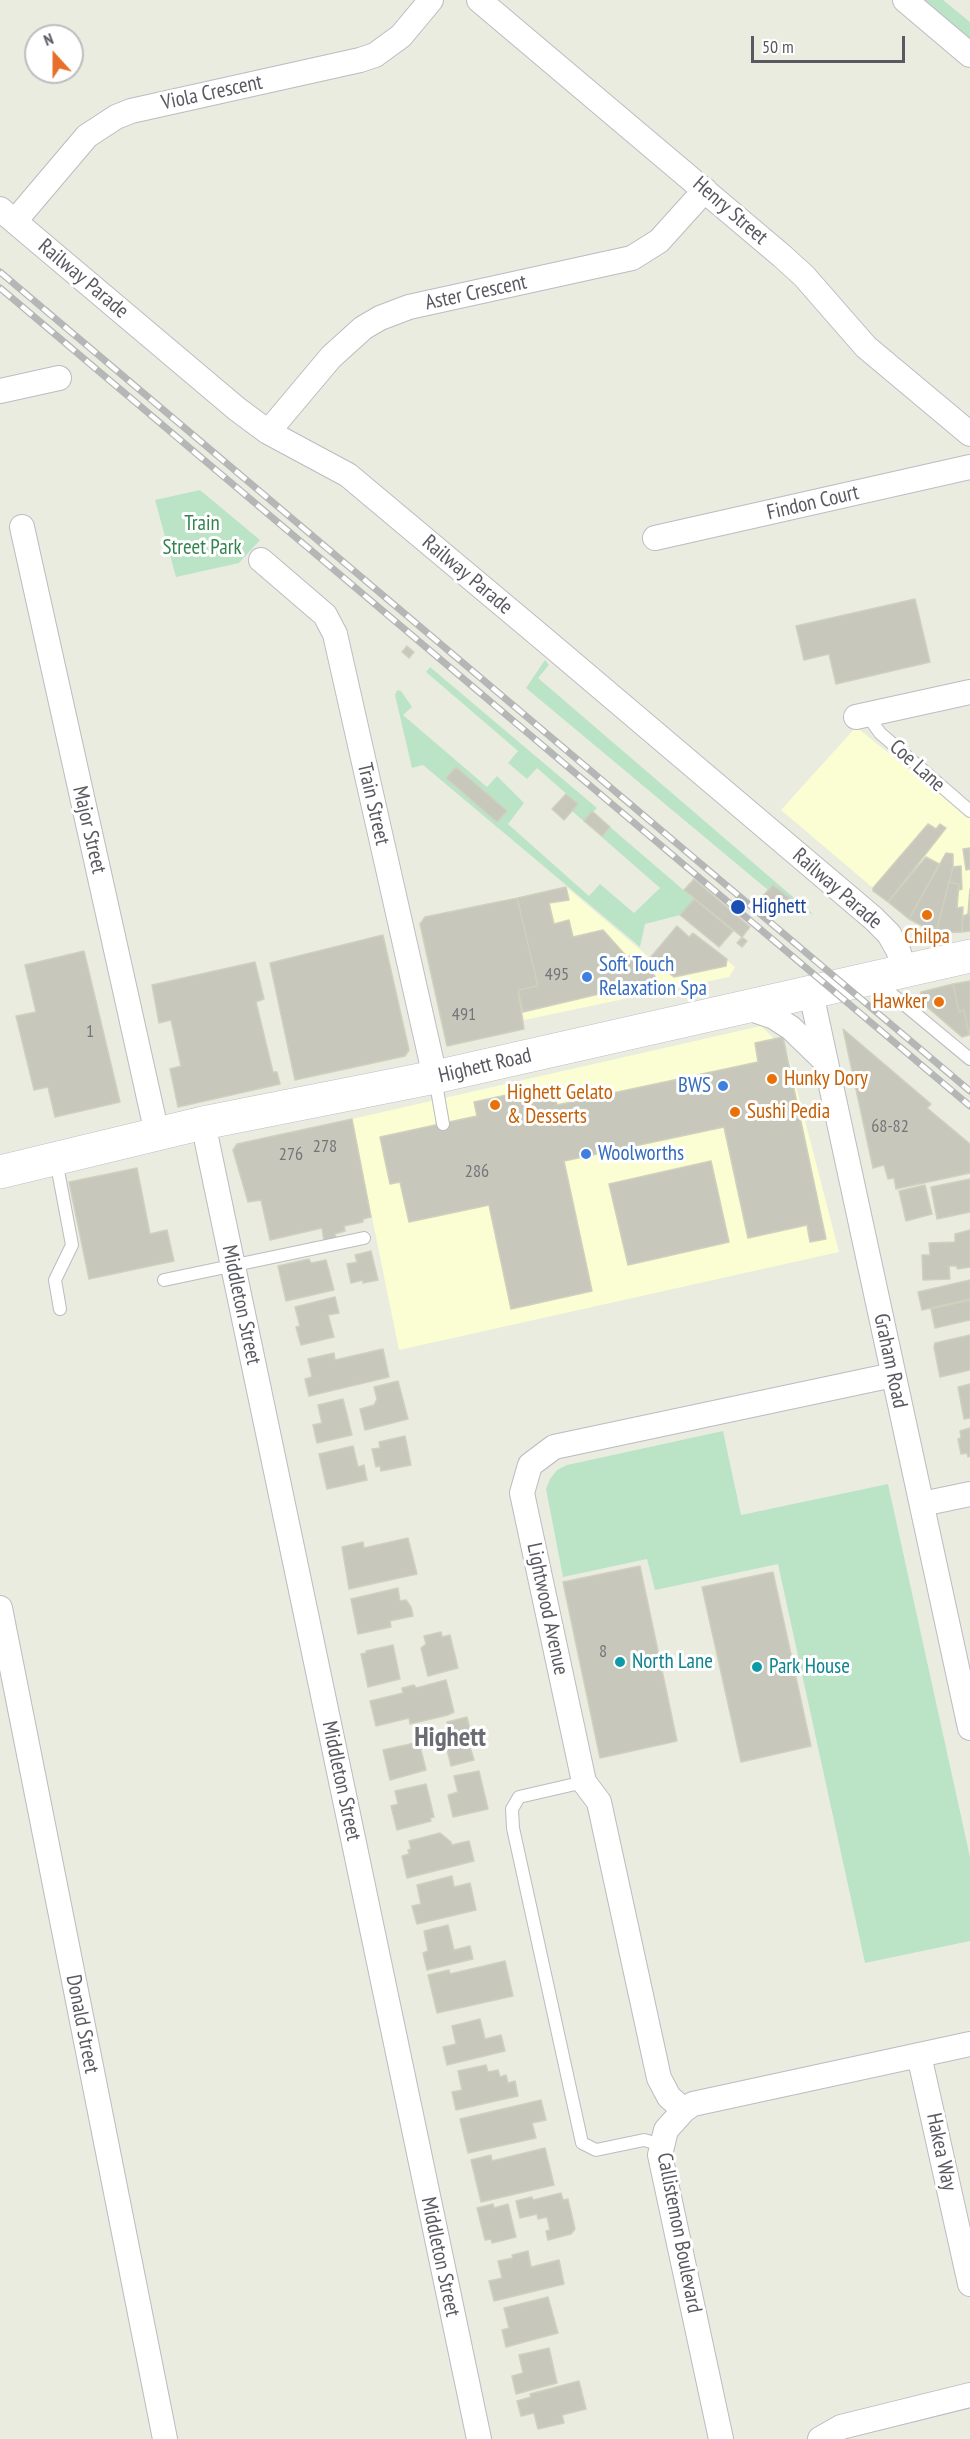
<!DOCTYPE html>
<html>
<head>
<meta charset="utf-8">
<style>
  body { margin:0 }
  #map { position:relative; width:970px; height:2439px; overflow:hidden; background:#ebece0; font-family:"PT Sans Narrow",sans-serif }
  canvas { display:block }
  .north { position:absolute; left:24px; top:24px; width:60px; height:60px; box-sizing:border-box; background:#fff; border:2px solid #bdbdc0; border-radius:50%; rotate:339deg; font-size:16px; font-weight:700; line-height:24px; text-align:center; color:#595a61 }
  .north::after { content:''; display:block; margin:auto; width:21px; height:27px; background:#e86f29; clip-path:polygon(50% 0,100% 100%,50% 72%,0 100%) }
  .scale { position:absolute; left:751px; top:36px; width:154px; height:27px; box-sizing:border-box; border:3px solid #595a61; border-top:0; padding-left:8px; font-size:18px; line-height:21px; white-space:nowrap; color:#595a61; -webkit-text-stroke:4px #fff; paint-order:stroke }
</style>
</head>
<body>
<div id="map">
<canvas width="970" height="2439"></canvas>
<div class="north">N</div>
<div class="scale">50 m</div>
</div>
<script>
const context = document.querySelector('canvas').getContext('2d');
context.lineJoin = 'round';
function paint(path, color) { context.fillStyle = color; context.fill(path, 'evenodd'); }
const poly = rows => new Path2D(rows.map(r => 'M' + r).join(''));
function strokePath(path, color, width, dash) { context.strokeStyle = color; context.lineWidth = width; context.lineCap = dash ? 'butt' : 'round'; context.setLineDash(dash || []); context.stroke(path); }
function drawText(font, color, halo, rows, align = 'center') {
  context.font = font + ' "PT Sans Narrow",sans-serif'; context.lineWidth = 6; context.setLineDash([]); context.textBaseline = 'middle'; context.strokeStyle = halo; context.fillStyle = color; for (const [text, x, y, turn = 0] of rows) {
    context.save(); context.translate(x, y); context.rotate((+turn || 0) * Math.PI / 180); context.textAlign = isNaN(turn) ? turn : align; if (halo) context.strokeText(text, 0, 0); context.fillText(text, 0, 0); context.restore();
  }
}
const commercial = poly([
  [856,727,970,818,970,931,936,933,909,919,873,891,873,888,781,810],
  [566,887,650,958,689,937,693,933,735,967,729,977,524,1020,501,900],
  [761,1026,787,1051,839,1252,399,1350,352,1119]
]);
const green = poly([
  [918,0,943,0,970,22,970,44],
  [200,490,260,540,239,563,176,577,155,500],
  [545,660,549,665,538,678,814,915,790,904,792,900,773,885,768,890,526,688],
  [430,667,597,808,584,821,602,836,610,827,694,899,680,915,645,924,640,947,423,765,412,768,395,695,397,690,401,691,412,707,403,715,487,787,497,776,524,803,508,824,589,896,600,884,634,913,660,888,572,811,578,804,537,768,527,779,508,763,518,751,426,672],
  [723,1431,741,1515,888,1484,970,1857,970,1941,865,1963,778,1564,655,1590,647,1559,563,1577,546,1489,550,1479,557,1470,567,1465]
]);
const building = poly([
  [915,599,930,662,836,684,829,654,804,660,796,626,915,599],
  [407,646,414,652,409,658,402,652,407,646],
  [456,767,507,811,497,822,446,778,456,767],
  [566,794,578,804,564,820,552,809,566,794],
  [592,811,610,827,602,836,584,821,592,811],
  [928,824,936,829,940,824,946,828,888,902,873,891,873,888,928,824],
  [970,848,970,869,966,870,963,849,970,848],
  [946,853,953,854,953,867,936,933,909,919,946,853],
  [926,857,939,864,909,919,888,902,926,857],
  [961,866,962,889,959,890,959,884,949,882,953,867,961,866],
  [694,879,750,927,742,937,684,890,694,879],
  [949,882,959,884,957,908,963,907,962,932,936,933,949,882],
  [773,885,793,901,782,913,762,897,773,885],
  [566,887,569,900,549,903,554,924,569,920,573,937,603,930,628,958,631,954,655,976,654,981,523,1012,518,990,538,986,517,898,566,887],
  [970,889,970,931,962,932,963,916,968,914,970,889],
  [517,898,538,986,518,990,524,1029,447,1046,420,924,425,917,517,898],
  [694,899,733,931,719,947,680,915,694,899],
  [677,926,689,937,693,933,727,959,726,966,674,977,650,958,677,926],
  [383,935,409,1050,405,1056,295,1080,270,963,383,935],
  [742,937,747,941,742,947,737,943,742,937],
  [84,951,120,1102,55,1117,48,1087,34,1090,16,1016,36,1012,25,965,84,951],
  [255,962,264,999,256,1002,273,1072,277,1072,280,1084,178,1107,170,1069,181,1066,171,1020,159,1023,152,985,255,962],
  [970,981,970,1034,969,1035,964,1010,959,1012,953,984,970,981],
  [953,984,959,1012,964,1010,969,1035,962,1037,919,1000,921,992,953,984],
  [843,1029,931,1104,927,1108,970,1144,970,1173,896,1189,894,1178,888,1179,884,1165,873,1168,843,1029],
  [783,1037,826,1239,810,1242,807,1225,748,1238,724,1127,564,1161,592,1291,511,1309,489,1205,409,1222,400,1182,390,1184,380,1137,477,1116,474,1102,553,1085,557,1105,758,1062,755,1043,783,1037],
  [352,1119,371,1217,363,1219,363,1222,344,1226,345,1231,335,1234,336,1238,324,1241,322,1228,270,1240,261,1200,248,1202,233,1150,237,1144,352,1119],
  [711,1161,729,1242,628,1265,609,1184,711,1161],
  [137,1168,150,1234,167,1230,174,1261,89,1279,69,1182,137,1168],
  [970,1179,970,1212,937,1219,931,1187,970,1179],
  [925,1185,932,1214,906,1221,899,1191,925,1185],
  [970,1230,970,1267,958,1269,956,1266,949,1266,950,1279,923,1280,922,1255,930,1255,929,1243,955,1242,955,1234,970,1230],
  [371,1251,378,1280,363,1283,363,1280,351,1283,347,1264,357,1262,355,1255,371,1251],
  [309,1259,311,1263,326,1260,334,1290,286,1301,278,1266,309,1259],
  [970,1280,970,1299,922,1310,918,1292,970,1280],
  [335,1297,339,1313,328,1315,334,1337,301,1345,296,1327,300,1326,295,1307,335,1297],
  [970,1300,970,1320,935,1328,931,1309,970,1300],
  [970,1335,970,1370,940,1377,934,1347,935,1343,970,1335],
  [383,1349,389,1377,309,1396,305,1379,312,1377,308,1359,334,1353,335,1360,383,1349],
  [398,1381,408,1419,365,1430,360,1409,374,1405,377,1399,374,1387,398,1381],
  [970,1384,970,1418,964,1419,958,1387,970,1384],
  [343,1399,352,1435,317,1443,313,1425,322,1423,318,1405,343,1399],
  [970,1428,970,1456,968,1457,967,1453,961,1454,958,1439,961,1438,960,1431,970,1428],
  [405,1436,411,1465,381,1471,380,1466,376,1467,372,1449,380,1448,379,1442,405,1436],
  [353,1446,358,1467,364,1465,367,1480,327,1489,319,1454,353,1446],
  [408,1538,417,1574,349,1589,342,1547,363,1542,364,1548,408,1538],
  [640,1566,677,1741,600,1758,563,1582,640,1566],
  [773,1572,811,1746,741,1762,702,1587,773,1572],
  [398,1588,400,1601,406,1600,411,1607,413,1616,390,1621,391,1627,358,1634,351,1599,398,1588],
  [441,1632,442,1637,450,1635,458,1668,428,1676,421,1648,426,1644,424,1636,441,1632],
  [393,1645,400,1679,368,1687,361,1654,366,1653,366,1651,393,1645],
  [446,1680,454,1712,448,1715,410,1724,409,1718,376,1726,370,1701,403,1693,402,1688,414,1685,416,1688,446,1680],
  [467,1717,474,1746,470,1747,474,1760,451,1766,443,1733,449,1732,447,1722,467,1717],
  [419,1742,426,1770,390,1780,383,1750,419,1742],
  [479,1771,488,1809,453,1817,448,1795,458,1792,454,1776,479,1771],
  [426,1784,434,1817,430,1818,431,1821,397,1830,391,1806,398,1804,395,1791,426,1784],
  [440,1833,451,1842,452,1845,469,1841,474,1861,407,1878,402,1856,409,1854,408,1850,411,1849,409,1841,440,1833],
  [452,1876,454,1887,470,1883,476,1910,417,1924,412,1906,421,1904,417,1885,452,1876],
  [448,1925,454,1950,470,1946,473,1959,427,1970,423,1953,428,1951,424,1931,448,1925],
  [505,1961,513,1996,437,2013,428,1975,449,1970,450,1974,505,1961],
  [480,2019,485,2039,501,2035,505,2051,447,2065,443,2047,456,2044,452,2026,480,2019],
  [486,2065,488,2072,498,2070,500,2077,506,2075,508,2083,515,2081,518,2096,456,2110,452,2092,462,2090,458,2071,486,2065],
  [541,2100,546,2120,532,2123,536,2138,468,2153,460,2119,541,2100],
  [545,2148,554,2185,481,2202,471,2160,491,2155,492,2161,545,2148],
  [561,2193,563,2200,568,2199,575,2229,571,2234,548,2240,546,2231,550,2230,547,2217,538,2219,537,2214,520,2218,516,2201,532,2197,533,2200,561,2193],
  [493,2204,494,2208,508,2204,516,2237,492,2243,491,2239,485,2240,477,2208,493,2204],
  [528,2251,531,2267,559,2260,564,2284,494,2301,489,2281,502,2278,498,2261,513,2258,512,2255,528,2251],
  [548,2297,558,2333,506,2347,502,2330,509,2328,504,2308,548,2297],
  [549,2348,557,2383,516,2394,512,2376,523,2373,519,2355,549,2348],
  [579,2381,586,2409,562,2415,564,2423,538,2429,534,2413,521,2416,517,2401,531,2397,530,2394,579,2381]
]);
const lane = poly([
  [867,715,880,733,970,811],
  [876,981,970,1059],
  [435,1078,443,1124],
  [56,1160,72,1245,55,1280,60,1309],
  [164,1280,364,1238],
  [584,1782,519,1797,512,1809,513,1828,582,2143,596,2150,644,2140,662,2145]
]);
const street = poly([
  [479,0,782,256,804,276,866,347,970,434],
  [905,0,970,55],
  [0,209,237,409,268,432,348,475,545,640,873,918,889,934,898,950,905,971],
  [15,221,87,136,116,117,131,111,360,60,375,55,401,36,431,0],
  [0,391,59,378],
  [268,432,331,357,363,328,380,318,409,307,632,258,659,241,705,190],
  [22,527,157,1134],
  [655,538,970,467],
  [261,560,325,615,335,634,435,1077],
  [856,717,970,692],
  [811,993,970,1728],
  [745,1007,774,1017,791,1028,825,1061],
  [203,1123,479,2439],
  [922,1504,970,1494],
  [0,1608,165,2439],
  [919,2055,970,2284],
  [684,2110,669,2097,659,2078,599,1802,584,1782,522,1493,530,1465,554,1447,893,1375],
  [721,2439,660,2155,666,2130,684,2110,693,2104,970,2044],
  [820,2439,841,2427,970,2395]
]);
const secondary = poly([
  [0,1172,203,1123,435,1077,970,956]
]);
const rail = poly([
  [0,272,970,1091],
  [0,288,970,1106]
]);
const markers = [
  [738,907,8,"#1a4fb4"],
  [927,915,6,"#e8710a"],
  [587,977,6,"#3f7fe0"],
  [939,1002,6,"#e8710a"],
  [772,1079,6,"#e8710a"],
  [723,1086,6,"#3f7fe0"],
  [495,1105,6,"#e8710a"],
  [735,1112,6,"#e8710a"],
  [586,1154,6,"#3f7fe0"],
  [620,1662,6,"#0f9aa8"],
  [757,1667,6,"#0f9aa8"]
];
const numberNames = [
  ["495",557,975],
  ["491",464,1015],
  ["1",90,1032],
  ["68-82",890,1127],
  ["278",325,1147],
  ["276",291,1155],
  ["286",477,1172],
  ["8",603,1652]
];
const streetNames = [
  ["Viola Crescent",212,93,-12],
  ["Henry Street",730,211,41],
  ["Railway Parade",83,279,40],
  ["Aster Crescent",476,293,-12],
  ["Findon Court",813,503,-13],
  ["Railway Parade",467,575,40],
  ["Coe Lane",917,766,42],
  ["Train Street",373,804,77],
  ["Major Street",89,830,77],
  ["Railway Parade",837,889,41],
  ["Highett Road",485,1066,-13],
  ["Middleton Street",241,1305,78],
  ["Graham Road",890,1361,78],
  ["Lightwood Avenue",547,1609,78],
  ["Middleton Street",341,1781,78],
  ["Donald Street",82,2024,79],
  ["Hakea Way",941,2152,78],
  ["Callistemon Boulevard",679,2233,79],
  ["Middleton Street",440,2257,78]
];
const parkNames = [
  ["Train",202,524],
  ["Street Park",202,548]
];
const transitNames = [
  ["Highett",752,907]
];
const foodNames = [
  ["Chilpa",927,937,"center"],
  ["Hawker",927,1002,"right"],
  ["Hunky Dory",784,1079],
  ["Highett Gelato",507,1093],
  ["& Desserts",507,1117],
  ["Sushi Pedia",747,1112]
];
const shopNames = [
  ["Soft Touch",599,965],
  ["Relaxation Spa",599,989],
  ["BWS",711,1086,"right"],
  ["Woolworths",598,1154]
];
const cultureNames = [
  ["North Lane",632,1662],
  ["Park House",769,1667]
];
const districtNames = [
  ["Highett",450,1738]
];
paint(commercial, '#fbfdd3');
paint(green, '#bbe4c7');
paint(building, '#c7c7bc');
strokePath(building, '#d0d0be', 1.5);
strokePath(lane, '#bbbbc2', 14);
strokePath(street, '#bbbbc2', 26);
strokePath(secondary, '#bdbdc6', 34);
strokePath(lane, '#fff', 12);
strokePath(street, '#fff', 24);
strokePath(secondary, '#fff', 33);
strokePath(rail, '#b5b6b6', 7);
strokePath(rail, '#fff', 4.5, [14]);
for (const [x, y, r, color] of markers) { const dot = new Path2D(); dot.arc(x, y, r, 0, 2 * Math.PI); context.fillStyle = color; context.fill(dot); strokePath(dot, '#fff', 2); }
drawText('18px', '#747578', null, numberNames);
drawText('21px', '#595a61', '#fff', streetNames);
drawText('21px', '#34844f', '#fff', parkNames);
drawText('21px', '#164399', '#fff', transitNames, 'left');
drawText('21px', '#c56008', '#fff', foodNames, 'left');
drawText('21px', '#366cbe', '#fff', shopNames, 'left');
drawText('21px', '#0d838f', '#fff', cultureNames, 'left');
drawText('bold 27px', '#6a6c73', '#fff', districtNames);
</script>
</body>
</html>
